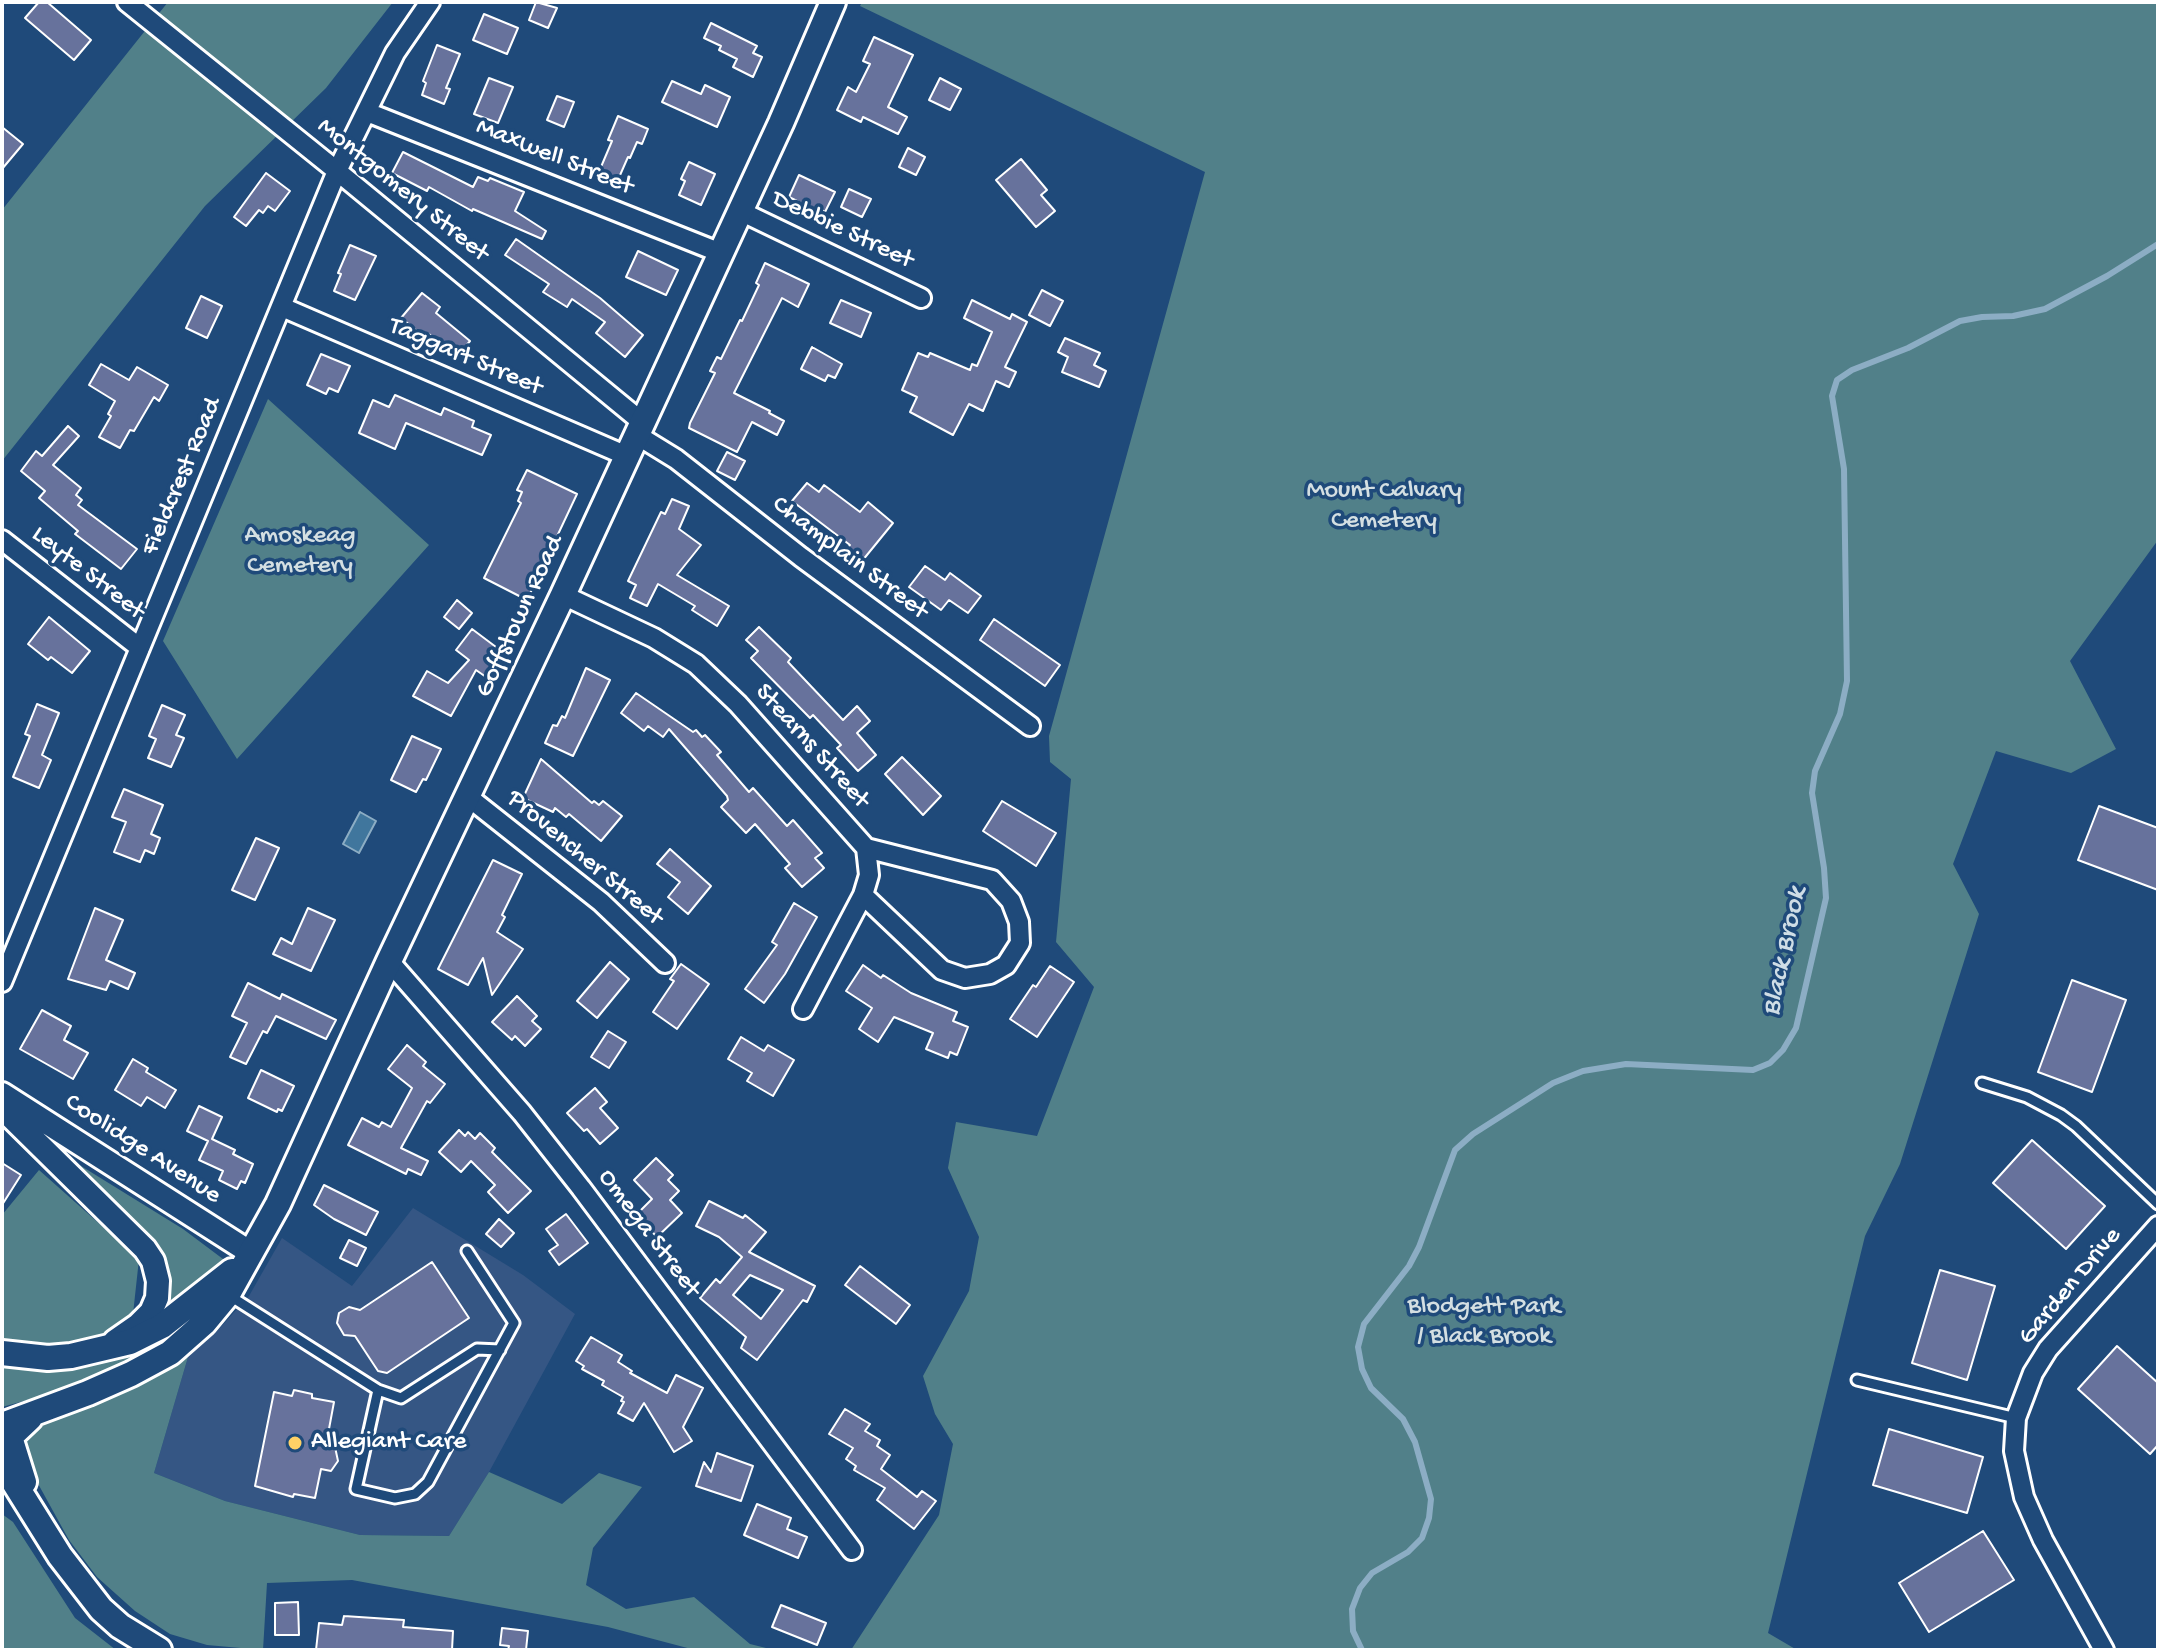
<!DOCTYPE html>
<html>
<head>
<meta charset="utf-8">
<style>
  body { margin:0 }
  #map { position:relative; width:2160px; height:1652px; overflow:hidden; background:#1f4a7a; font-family:"Gochi Hand",sans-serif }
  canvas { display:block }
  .frame { position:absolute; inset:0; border:4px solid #fff; pointer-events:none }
</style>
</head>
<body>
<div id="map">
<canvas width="2160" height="1652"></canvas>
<div class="frame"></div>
</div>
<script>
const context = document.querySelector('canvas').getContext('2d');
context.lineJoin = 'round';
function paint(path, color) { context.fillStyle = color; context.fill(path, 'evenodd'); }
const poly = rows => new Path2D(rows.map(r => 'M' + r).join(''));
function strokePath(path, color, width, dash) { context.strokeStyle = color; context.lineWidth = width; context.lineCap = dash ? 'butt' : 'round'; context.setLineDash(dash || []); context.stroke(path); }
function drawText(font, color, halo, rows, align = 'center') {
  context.font = font + ' "Gochi Hand",sans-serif'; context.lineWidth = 7; context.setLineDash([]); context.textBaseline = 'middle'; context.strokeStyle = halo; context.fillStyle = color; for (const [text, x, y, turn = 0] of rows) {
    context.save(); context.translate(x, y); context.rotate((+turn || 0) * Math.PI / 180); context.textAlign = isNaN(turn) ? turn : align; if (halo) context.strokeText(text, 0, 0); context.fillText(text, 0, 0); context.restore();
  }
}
const built = poly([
  [413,1208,523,1275,575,1314,489,1472,449,1536,360,1535,225,1501,154,1473,188,1357,217,1331,249,1296,282,1238,352,1286]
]);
const green = poly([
  [168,2,393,2,326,88,205,206,2,461,2,210],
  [862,2,2158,2,2158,540,2070,661,2116,749,2071,773,1996,751,1953,864,1979,914,1900,1164,1865,1236,1768,1633,1797,1650,851,1650,939,1515,953,1444,935,1414,923,1376,969,1291,979,1237,948,1168,956,1122,1037,1136,1094,987,1056,942,1071,779,1050,762,1049,736,1205,172,860,6],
  [268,399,429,545,237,759,163,641],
  [73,1161,183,1229,227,1262,153,1321,166,1286,156,1242],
  [39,1170,139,1259,133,1314,93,1341,40,1347,2,1341,2,1215],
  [192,1323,155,1350,68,1389,2,1407,2,1365,68,1369,124,1353],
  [188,1357,154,1473,225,1501,360,1535,449,1536,489,1472,562,1504,599,1473,642,1487,593,1548,586,1585,626,1609,694,1597,750,1644,774,1650,695,1650,608,1627,352,1580,267,1583,263,1650,207,1645,170,1634,135,1611,97,1577,69,1540,25,1460,26,1439,35,1424,136,1388],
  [2,1514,13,1522,75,1618,116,1650,2,1650]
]);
const water = poly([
  [360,812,376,821,359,853,343,844,360,812]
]);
const stream = poly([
  [1362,1650,1353,1631,1352,1609,1360,1588,1372,1573,1408,1552,1422,1538,1429,1518,1431,1499,1415,1442,1403,1419,1371,1388,1362,1369,1358,1347,1364,1324,1409,1266,1419,1247,1455,1150,1473,1134,1553,1083,1583,1071,1626,1064,1753,1070,1770,1063,1783,1050,1796,1028,1826,898,1824,868,1812,793,1815,771,1840,714,1847,681,1844,469,1832,396,1837,380,1852,370,1908,348,1960,321,1982,317,2013,316,2045,309,2107,276,2158,244]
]);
const building = poly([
  [39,2,47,2,91,40,74,60,25,18,39,2],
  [536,2,557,8,548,28,529,20,536,2],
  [484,14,518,28,507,54,473,40,484,14],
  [711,23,757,46,753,53,762,57,753,77,733,67,737,59,719,50,721,46,704,38,711,23],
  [874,37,913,55,888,107,907,117,898,134,863,117,861,122,837,110,848,87,856,92,870,64,863,61,874,37],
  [437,45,460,54,446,88,450,89,444,104,422,95,426,83,423,81,437,45],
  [489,78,513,87,498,123,474,114,489,78],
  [940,78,961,89,950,110,929,100,940,78],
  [672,81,701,94,705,85,730,97,717,127,662,102,672,81],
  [557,96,574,102,564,127,547,120,557,96],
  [618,116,648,129,642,144,637,142,630,158,628,157,617,182,598,174,612,141,608,140,618,116],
  [2,127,23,144,2,169,2,127],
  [908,148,925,157,916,175,899,167,908,148],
  [403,152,473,187,478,177,488,181,490,178,524,192,515,211,546,231,542,239,473,209,472,211,429,187,427,191,392,173,403,152],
  [1021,159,1047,190,1041,195,1055,211,1036,227,996,180,1021,159],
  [689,162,715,174,701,205,679,195,685,181,681,179,689,162],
  [266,173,290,191,275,211,268,206,263,213,259,210,246,226,234,217,266,173],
  [799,175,835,192,825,212,822,210,821,213,789,197,799,175],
  [849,189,871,199,862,217,841,207,849,189],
  [516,239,600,298,643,335,625,357,596,333,605,322,572,299,567,307,543,292,549,284,505,255,516,239],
  [350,245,376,256,355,300,334,291,341,274,338,273,350,245],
  [638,251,678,270,666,295,626,277,638,251],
  [765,263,809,284,798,307,782,298,734,393,770,411,769,413,784,421,777,435,752,422,737,452,689,428,690,423,715,373,710,371,717,357,721,359,740,320,742,321,759,285,756,283,765,263],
  [1042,290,1063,301,1050,326,1029,315,1042,290],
  [422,293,440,307,436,313,470,341,457,357,429,334,426,338,401,318,422,293],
  [201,296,222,306,207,338,186,328,201,296],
  [841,300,871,313,861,337,830,323,841,300],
  [972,300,1010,319,1012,314,1027,322,1005,367,1016,372,1009,387,996,381,983,411,969,404,953,435,910,412,917,397,902,390,918,353,928,357,930,353,970,370,972,364,977,366,992,332,964,318,972,300],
  [1065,338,1100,353,1094,365,1106,371,1099,387,1062,372,1068,357,1058,352,1065,338],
  [812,347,842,364,835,378,828,375,825,381,801,369,812,347],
  [321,354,350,366,338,392,329,388,326,394,307,385,321,354],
  [101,364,129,380,137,367,168,385,159,401,154,397,134,431,130,430,120,448,99,437,111,416,108,414,115,401,89,385,101,364],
  [395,395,441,415,444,408,474,421,472,427,491,435,482,455,406,423,395,449,359,433,373,400,389,407,395,395],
  [68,426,79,436,53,465,81,488,76,495,82,500,78,505,137,549,121,569,75,534,78,531,39,498,45,491,21,471,36,451,42,456,68,426],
  [727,452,745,461,735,480,717,471,727,452],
  [527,470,577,494,527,600,484,578,521,503,518,501,522,492,517,490,527,470],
  [807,483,819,492,824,485,860,512,868,502,893,523,858,566,843,554,850,545,792,501,807,483],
  [672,499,689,506,679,529,701,545,677,575,729,606,717,626,692,610,695,606,658,584,647,606,630,598,636,585,628,581,661,512,665,514,672,499],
  [925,566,945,580,950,573,981,596,968,613,949,600,941,610,909,587,925,566],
  [457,600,472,613,459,629,444,617,457,600],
  [49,617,90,651,72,673,51,657,48,660,28,644,49,617],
  [994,619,1060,665,1045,686,980,640,994,619],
  [759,627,791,658,788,662,843,720,857,706,870,721,857,733,876,755,858,771,837,748,841,745,813,715,810,718,751,658,758,651,746,640,759,627],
  [472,629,504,653,486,677,476,670,451,716,413,696,427,671,448,683,469,660,456,650,472,629],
  [586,668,610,680,573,756,545,743,553,725,557,726,562,716,565,718,586,668],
  [636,693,693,732,696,730,702,737,705,735,721,752,717,755,749,792,753,788,787,826,793,820,822,853,815,858,824,868,802,887,785,868,790,864,755,824,746,833,721,807,728,800,727,796,669,729,663,737,648,726,644,731,621,713,636,693],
  [37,704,59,713,42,755,51,760,39,788,13,777,30,736,25,734,37,704],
  [162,705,185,715,176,735,184,738,171,767,148,758,156,739,149,736,162,705],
  [412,736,441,749,426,780,423,779,416,792,391,780,412,736],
  [902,757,941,796,923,815,885,774,902,757],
  [541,759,592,803,594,801,599,805,603,801,622,816,601,841,569,814,566,817,555,808,553,812,523,798,541,759],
  [124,789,163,805,151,834,160,838,154,854,145,850,140,862,114,852,126,822,112,817,124,789],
  [1002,801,1056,833,1036,866,983,831,1002,801],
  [2099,806,2158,828,2158,890,2078,860,2099,806],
  [256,838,279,848,255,900,232,890,256,838],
  [670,849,711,886,688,914,668,897,680,882,657,864,670,849],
  [493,860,522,874,502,915,505,917,497,932,523,949,492,995,483,958,468,985,438,969,493,860],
  [794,903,817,917,785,974,764,1003,745,989,777,945,772,942,794,903],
  [95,908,123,920,106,960,135,973,128,989,110,981,106,990,68,979,95,908],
  [308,908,335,920,311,971,273,954,281,938,292,944,308,908],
  [610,962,629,979,597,1018,577,1001,610,962],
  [681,964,709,984,677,1029,653,1012,674,981,670,979,681,964],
  [863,965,881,978,883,975,911,993,957,1012,953,1021,968,1027,957,1055,950,1052,948,1058,926,1049,933,1033,894,1017,878,1042,859,1029,872,1008,846,991,863,965],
  [1050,966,1074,982,1037,1037,1010,1019,1033,985,1036,987,1050,966],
  [2072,980,2126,1000,2092,1092,2038,1072,2072,980],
  [248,983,280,999,282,994,336,1020,326,1039,276,1016,267,1033,263,1031,246,1064,230,1057,247,1023,232,1016,248,983],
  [517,996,537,1016,532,1021,541,1029,525,1046,515,1036,512,1040,492,1022,517,996],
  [42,1010,71,1026,64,1040,88,1053,73,1079,20,1049,42,1010],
  [608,1031,626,1042,609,1068,591,1057,608,1031],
  [741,1037,764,1051,768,1045,794,1060,773,1096,747,1081,752,1073,728,1059,741,1037],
  [407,1045,426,1062,423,1066,445,1084,430,1103,427,1101,401,1148,428,1161,421,1175,408,1169,406,1174,348,1145,362,1118,379,1127,382,1122,391,1127,412,1088,388,1069,407,1045],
  [133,1059,148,1068,146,1072,176,1090,165,1108,147,1097,141,1106,115,1090,133,1059],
  [261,1070,294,1086,282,1111,278,1109,277,1112,248,1098,261,1070],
  [595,1088,607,1102,600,1108,618,1128,600,1144,587,1129,584,1131,567,1113,595,1088],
  [199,1106,222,1117,212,1139,235,1150,233,1154,253,1164,245,1183,241,1181,237,1189,219,1180,223,1171,199,1160,208,1141,187,1131,199,1106],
  [459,1130,465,1136,468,1132,475,1139,480,1133,495,1148,492,1152,531,1191,508,1213,488,1192,495,1185,471,1161,461,1172,439,1152,459,1130],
  [2032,1140,2105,1206,2066,1249,1993,1183,2032,1140],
  [656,1158,673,1175,668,1180,679,1191,670,1200,682,1213,657,1237,636,1215,652,1199,634,1180,656,1158],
  [2,1163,21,1175,2,1205,2,1163],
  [324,1185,378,1212,366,1235,334,1219,314,1205,324,1185],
  [709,1201,743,1218,745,1215,766,1232,749,1252,815,1286,807,1302,803,1300,757,1360,741,1348,746,1337,700,1298,716,1279,720,1283,742,1257,719,1237,696,1226,709,1201],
  [750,1275,783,1290,761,1319,733,1295,750,1275],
  [566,1214,588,1243,559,1265,549,1251,558,1245,546,1229,566,1214],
  [499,1219,514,1233,501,1247,486,1234,499,1219],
  [349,1240,366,1248,357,1266,340,1258,349,1240],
  [432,1262,469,1318,387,1373,378,1371,355,1336,344,1335,337,1323,339,1313,349,1307,360,1310,432,1262],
  [860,1266,910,1305,896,1324,845,1285,860,1266],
  [1940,1270,1995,1286,1967,1380,1912,1363,1940,1270],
  [591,1337,622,1355,618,1362,632,1371,630,1373,667,1393,676,1375,703,1388,683,1427,692,1441,674,1452,644,1403,633,1421,618,1413,624,1402,621,1401,623,1397,602,1385,604,1381,582,1369,584,1366,576,1361,591,1337],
  [2117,1346,2158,1383,2158,1445,2150,1454,2078,1389,2117,1346],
  [294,1390,312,1394,312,1398,334,1402,326,1445,335,1447,338,1461,331,1471,321,1469,315,1498,294,1494,293,1497,255,1486,274,1392,292,1396,294,1390],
  [845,1409,870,1424,865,1431,880,1440,877,1446,890,1455,881,1469,917,1497,922,1491,936,1501,914,1529,877,1500,885,1488,854,1470,856,1466,846,1459,853,1448,829,1434,845,1409],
  [1889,1429,1983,1457,1967,1513,1873,1485,1889,1429],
  [717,1453,753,1466,741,1501,696,1486,704,1462,711,1472,717,1453],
  [757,1504,791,1518,787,1529,807,1537,798,1558,744,1535,757,1504],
  [1983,1531,2014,1580,1929,1632,1899,1583,1983,1531],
  [298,1602,299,1635,275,1635,275,1603,298,1602],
  [781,1605,826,1623,817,1645,772,1627,781,1605],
  [344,1616,404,1620,403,1627,453,1631,452,1650,316,1650,319,1623,342,1625,344,1616],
  [502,1628,528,1631,526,1650,508,1650,509,1646,500,1645,502,1628]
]);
const service = poly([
  [1982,1083,2027,1097,2061,1115,2076,1126,2158,1204],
  [230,1296,378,1390,401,1398,477,1349,500,1350],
  [1857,1380,2016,1418],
  [378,1390,356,1489,395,1498,415,1494,428,1482,514,1323,467,1251]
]);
const minor = poly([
  [127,2,337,171,642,422],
  [367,112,721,253],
  [740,211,921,298],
  [282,307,627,456],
  [637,435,676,459,801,557,1030,726],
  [2,540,140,648],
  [563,595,654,638,696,664,738,704,866,848,869,875,863,895,803,1009],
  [467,796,601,902,665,963],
  [863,895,942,970,965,978,990,974,1006,965,1020,943,1019,922,1011,901,992,880,866,848],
  [389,961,522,1113,581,1188,852,1550],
  [2,982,337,171,395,53,430,2],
  [2104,1650,2043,1540,2024,1497,2014,1451,2016,1418,2033,1373,2048,1349,2158,1226]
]);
const tertiary = poly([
  [2,1094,251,1253],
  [2,1108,145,1249,153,1261,158,1281,157,1298,151,1312,138,1325,115,1341]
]);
const secondary = poly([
  [2,1353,48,1358,71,1356,130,1342,162,1326,232,1271],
  [2,1425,88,1393,131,1374,170,1353,204,1323,228,1294,278,1204,389,961,563,595,781,123,833,2],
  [2,1463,60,1556,101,1609,120,1626,159,1650],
  [24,1482,10,1437,30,1418]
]);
const markers = [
  [295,1443,8,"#ffd166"]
];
const streetNames = [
  ["Maxwell Street",554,158,22],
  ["Montgomery Street",402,191,39],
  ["Debbie Street",842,231,25],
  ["Taggart Street",465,358,23],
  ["Fieldcrest Road",183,477,-67],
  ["Champlain Street",849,559,37],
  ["Leyte Street",87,574,38],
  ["Goffstown Road",521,617,-65],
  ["Stearns Street",811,747,48],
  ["Provencher Street",584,859,40],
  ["Coolidge Avenue",142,1150,33],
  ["Omega Street",648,1234,53],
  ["Garden Drive",2071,1287,-50]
];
const parkNames = [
  ["Mount Calvary",1384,492],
  ["Cemetery",1384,522],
  ["Amoskeag",300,537],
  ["Cemetery",300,567],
  ["Blodgett Park",1484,1308],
  ["/ Black Brook",1484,1338]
];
const poiNames = [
  ["Allegiant Care",311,1443]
];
const waterNames = [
  ["Black Brook",1786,952,-78]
];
paint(built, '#355684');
paint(green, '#518089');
paint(water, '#40769d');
strokePath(water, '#8cadc4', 2);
strokePath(stream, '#8cadc4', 6);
paint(building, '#67729c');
strokePath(building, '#fff', 2);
strokePath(service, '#fff', 15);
strokePath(minor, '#fff', 24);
strokePath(tertiary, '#fff', 28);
strokePath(secondary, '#fff', 30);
strokePath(service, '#1f4a7a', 9);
strokePath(minor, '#1f4a7a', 18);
strokePath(tertiary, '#1f4a7a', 22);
strokePath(secondary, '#1f4a7a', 24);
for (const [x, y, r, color] of markers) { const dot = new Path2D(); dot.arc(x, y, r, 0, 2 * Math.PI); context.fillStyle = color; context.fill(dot); strokePath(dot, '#1f4a7a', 3); }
drawText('26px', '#fff', '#1f4a7a', streetNames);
drawText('26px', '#d4dfe2', '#1f4a7a', parkNames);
drawText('26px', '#fff', '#1f4a7a', poiNames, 'left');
drawText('italic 28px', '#cfdde6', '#1f4a7a', waterNames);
</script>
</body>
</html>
